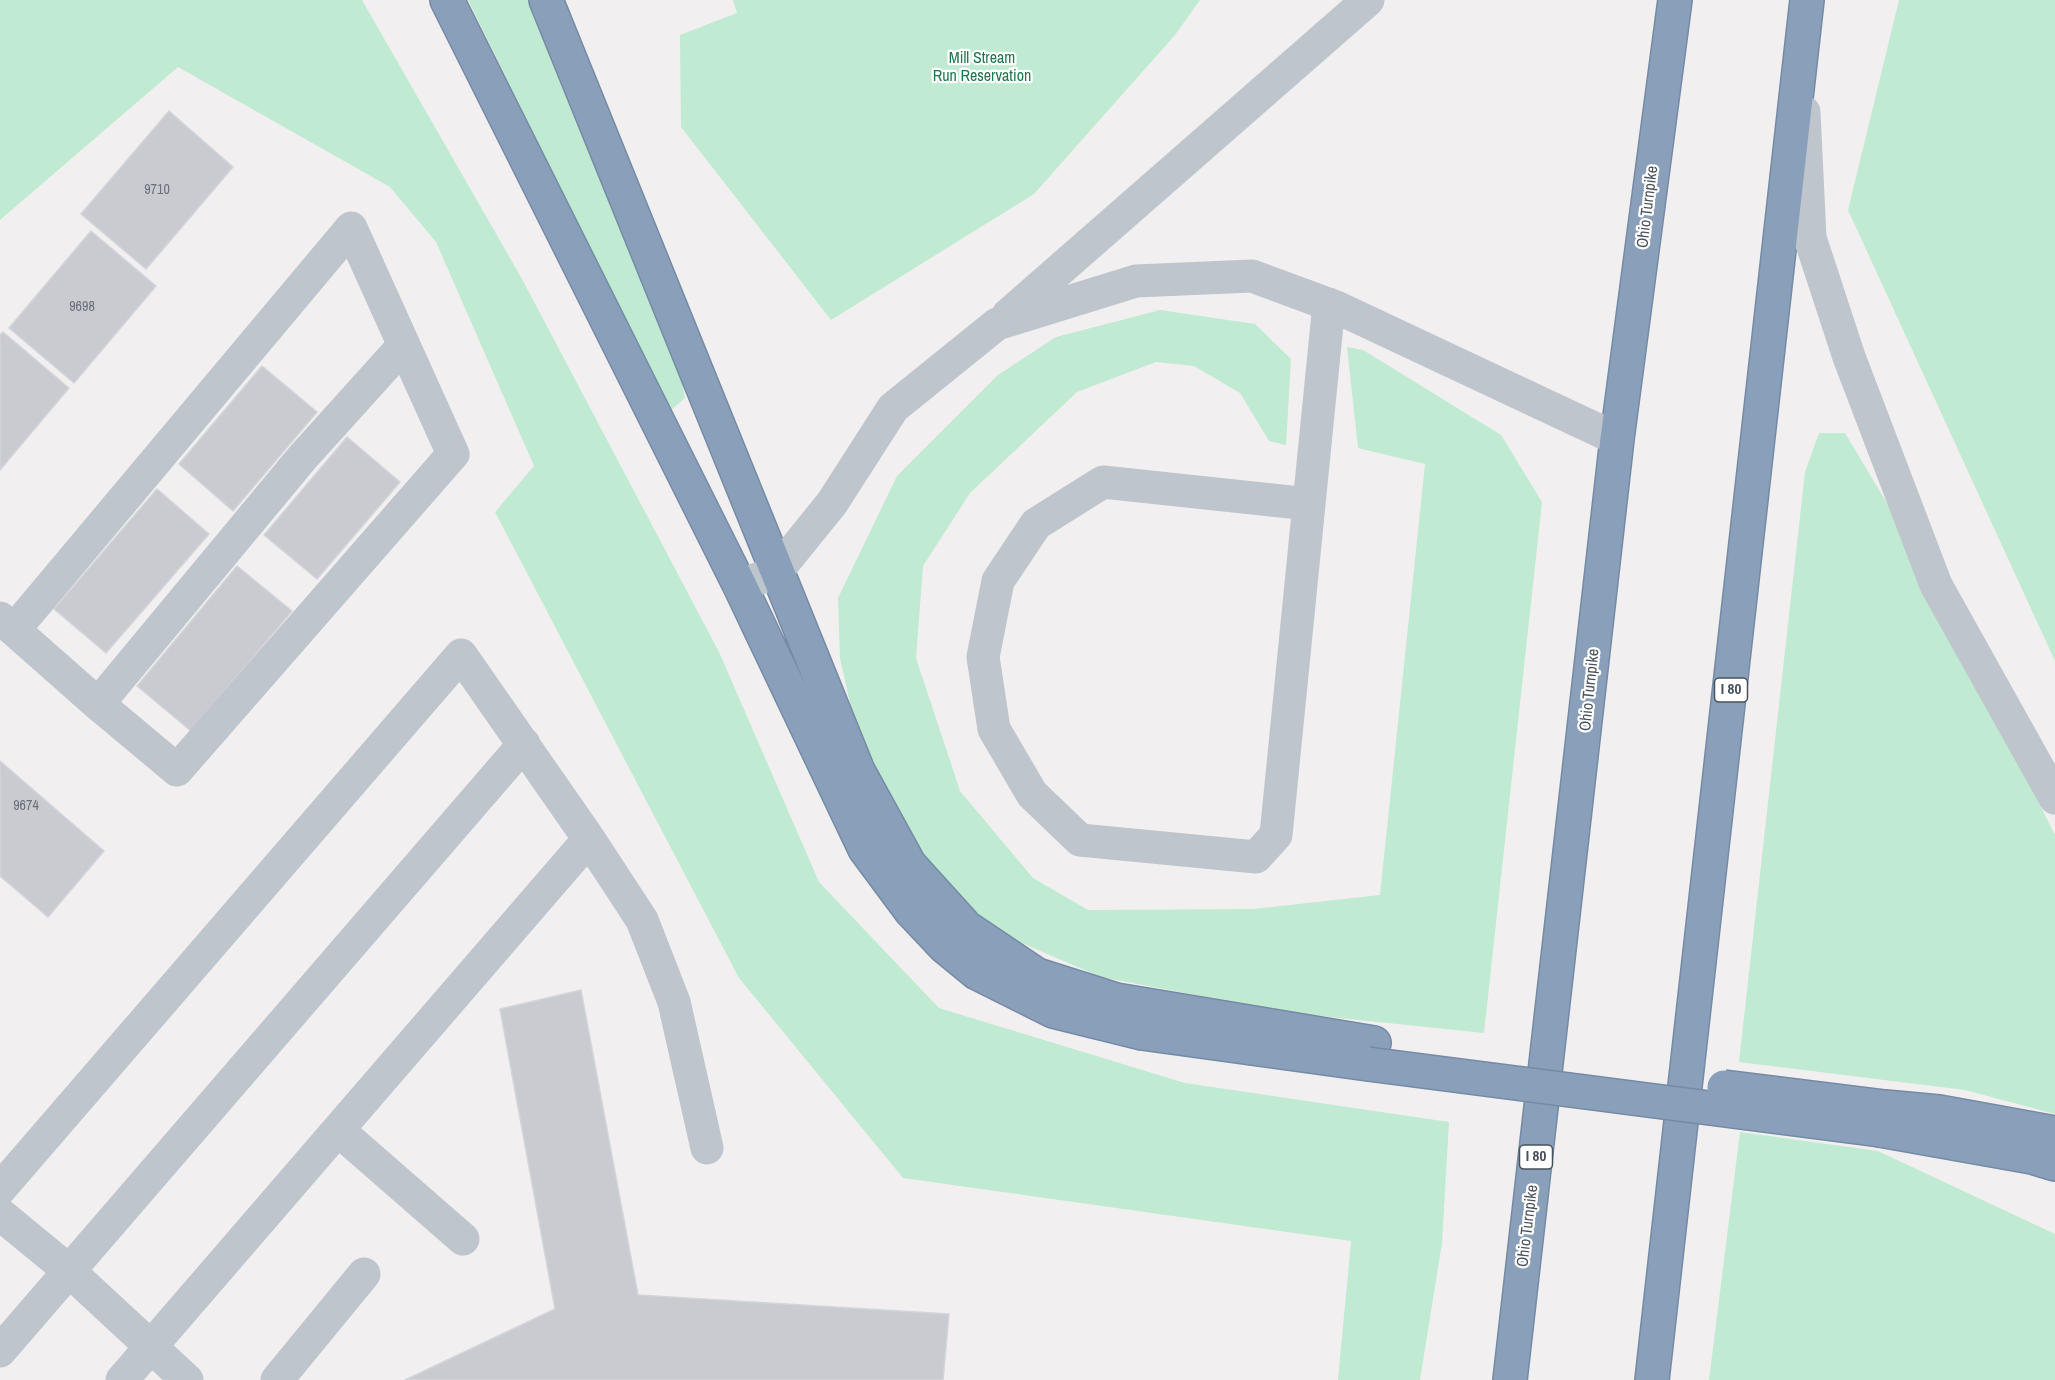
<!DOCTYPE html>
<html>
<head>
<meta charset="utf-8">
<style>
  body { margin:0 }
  canvas { display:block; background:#f1efef }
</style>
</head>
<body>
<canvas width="2055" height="1380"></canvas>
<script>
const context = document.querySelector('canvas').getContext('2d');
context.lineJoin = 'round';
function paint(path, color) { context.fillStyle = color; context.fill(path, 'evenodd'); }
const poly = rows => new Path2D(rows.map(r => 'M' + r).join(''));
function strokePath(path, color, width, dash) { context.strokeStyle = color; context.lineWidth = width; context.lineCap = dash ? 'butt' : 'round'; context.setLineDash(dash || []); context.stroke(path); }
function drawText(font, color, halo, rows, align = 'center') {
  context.font = font + ' "Archivo Narrow",sans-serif'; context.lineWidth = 4.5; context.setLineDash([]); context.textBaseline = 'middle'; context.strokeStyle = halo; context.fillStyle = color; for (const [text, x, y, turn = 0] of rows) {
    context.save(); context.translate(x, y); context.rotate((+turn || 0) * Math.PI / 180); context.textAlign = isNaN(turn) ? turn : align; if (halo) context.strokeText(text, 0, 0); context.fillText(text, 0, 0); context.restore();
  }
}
const green = poly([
  [0,0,362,0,522,279,719,652,819,882,939,1008,1185,1083,1449,1122,1442,1243,1420,1380,1338,1380,1351,1241,903,1178,739,978,495,512,534,466,436,242,390,187,178,67,0,220],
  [468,0,529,0,680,370,685,398,670,411],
  [733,0,1200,0,1175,35,1034,194,831,320,681,127,680,35,737,13],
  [1899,0,2055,0,2055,661,1848,210],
  [1160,310,1255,324,1291,359,1286,445,1269,441,1240,393,1194,366,1156,362,1077,392,970,493,923,566,916,658,960,791,1033,878,1088,910,1254,909,1380,895,1425,464,1358,448,1347,347,1363,350,1501,435,1542,502,1484,1033,1291,1013,1101,977,982,926,915,853,857,734,840,658,838,598,897,476,998,375,1056,337],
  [1819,433,1845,433,1900,525,2055,835,2055,1114,1965,1090,1739,1062,1805,472],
  [1740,1132,1878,1151,2055,1234,2055,1380,1709,1380]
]);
const building = poly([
  [169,111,233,167,146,269,81,214,169,111],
  [91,231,156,286,74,383,9,328,91,231],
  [3,332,69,388,0,470,0,335,3,332],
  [262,366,317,412,233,511,179,464,262,366],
  [347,437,400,482,317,579,264,535,347,437],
  [157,489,209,534,106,653,54,609,157,489],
  [237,566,292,611,191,731,137,686,237,566],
  [0,761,104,851,48,917,0,876,0,761],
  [581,990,638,1295,949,1314,943,1380,405,1380,555,1309,500,1009,581,990]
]);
const minor = poly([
  [1804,112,1810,238,1849,357,1936,585,2055,798],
  [1008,315,1368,0],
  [1309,504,1103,482,1036,524,998,581,983,657,994,729,1032,794,1080,840,1256,857,1276,835,1309,504,1329,304],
  [740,586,777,571,832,503,893,408,997,324,1136,281,1252,276,1336,307,1617,439],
  [0,618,14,630,98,704,177,770,453,454,351,228,14,630],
  [98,704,302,458,404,345],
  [338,1130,463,1239],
  [0,1189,461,655,589,839,642,920,674,1002,707,1148],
  [0,1214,68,1270,187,1380],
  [0,1351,524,744],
  [122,1380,589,839],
  [277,1380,364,1274]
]);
const highway = poly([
  [447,0,740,586,865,849,911,911,944,946,977,973,1053,1011,1142,1033,1368,1064],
  [546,0,858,771,909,864,967,928,1037,975,1116,1000,1374,1043],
  [1885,1107,1939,1112,2055,1133],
  [1880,1130,2032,1157,2055,1164],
  [1510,1380,1617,439,1675,0],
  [1652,1380,1807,0]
]);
const highwayBridge = poly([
  [1368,1064,1880,1130],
  [1724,1087,1885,1107]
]);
const numberNames = [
  ["9710",157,190],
  ["9698",82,307],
  ["9674",26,806]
];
const shields = [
  [1731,690,33],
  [1536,1157,33]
];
const shieldNames = [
  ["I 80",1731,690],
  ["I 80",1536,1157]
];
const parkNames = [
  ["Mill Stream",982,59],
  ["Run Reservation",982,77]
];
const streetNames = [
  ["Ohio Turnpike",1648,207,-83],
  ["Ohio Turnpike",1590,690,-84],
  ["Ohio Turnpike",1528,1226,-83]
];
paint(green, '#c0ebd2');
paint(building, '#c9cbd1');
strokePath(building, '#d3d5da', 1.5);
strokePath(highway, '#758ba5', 36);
strokePath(minor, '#bec5cc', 33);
strokePath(highway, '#8aa0ba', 33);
strokePath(highwayBridge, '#758ba5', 36, []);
strokePath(highwayBridge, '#8aa0ba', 33);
drawText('14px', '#687078', null, numberNames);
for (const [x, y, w] of shields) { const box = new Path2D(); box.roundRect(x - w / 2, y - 12, w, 24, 4.5); context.fillStyle = '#fff'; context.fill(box); strokePath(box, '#48515b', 1.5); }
drawText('bold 15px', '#48515b', null, shieldNames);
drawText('16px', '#1e774d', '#fff', parkNames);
drawText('16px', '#48515b', '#fff', streetNames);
</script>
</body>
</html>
